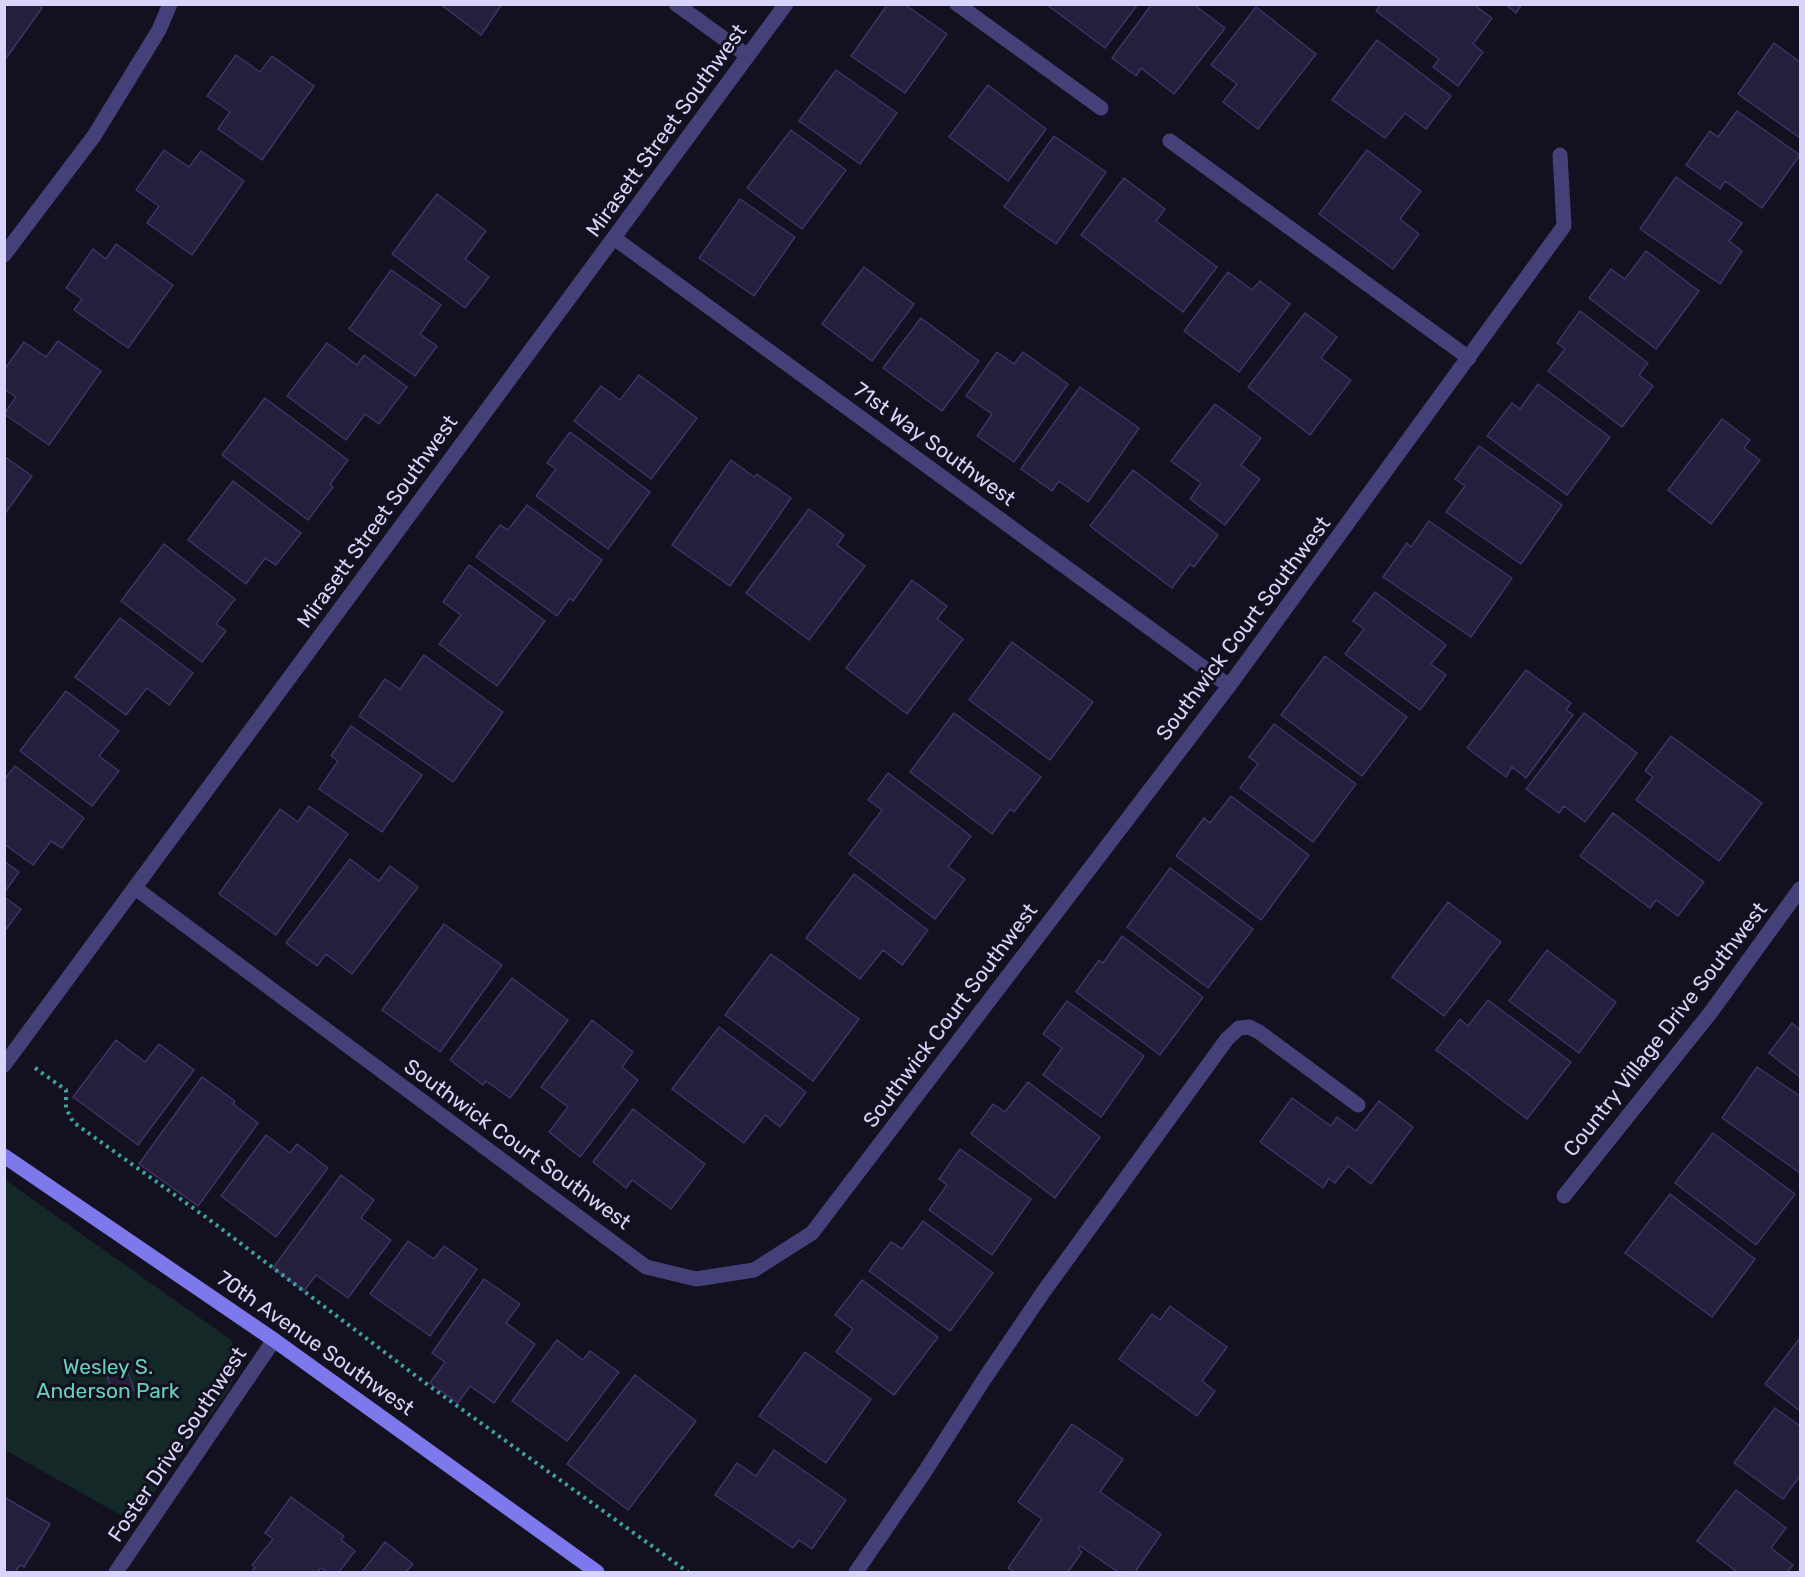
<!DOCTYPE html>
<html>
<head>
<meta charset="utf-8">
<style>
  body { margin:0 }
  #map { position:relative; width:1805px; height:1577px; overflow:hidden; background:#13101f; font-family:Rubik,sans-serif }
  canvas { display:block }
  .frame { position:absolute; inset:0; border:6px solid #d9d4f9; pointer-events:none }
</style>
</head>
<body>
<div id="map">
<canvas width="1805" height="1577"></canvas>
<div class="frame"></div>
</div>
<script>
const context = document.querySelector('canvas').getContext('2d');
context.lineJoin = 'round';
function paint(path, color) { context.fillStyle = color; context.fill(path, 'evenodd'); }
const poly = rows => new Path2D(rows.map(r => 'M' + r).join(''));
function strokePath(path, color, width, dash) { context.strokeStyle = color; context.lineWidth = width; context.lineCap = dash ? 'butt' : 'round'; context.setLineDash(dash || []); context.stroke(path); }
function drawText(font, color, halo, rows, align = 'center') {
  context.font = font + ' Rubik,sans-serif'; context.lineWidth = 6; context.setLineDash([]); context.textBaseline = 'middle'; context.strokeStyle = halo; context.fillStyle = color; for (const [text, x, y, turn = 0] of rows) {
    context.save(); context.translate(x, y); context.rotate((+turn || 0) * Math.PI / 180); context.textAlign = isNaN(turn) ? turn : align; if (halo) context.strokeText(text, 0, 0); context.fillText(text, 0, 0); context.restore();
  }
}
const green = poly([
  [4,1179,231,1340,238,1361,230,1388,133,1522,5,1450]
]);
const building = poly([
  [4,4,37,4,42,8,4,61,4,4],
  [440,4,502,4,481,35,440,4],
  [888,4,904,4,947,34,905,93,851,56,888,4],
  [1046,4,1138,4,1105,48,1046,4],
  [1152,4,1193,4,1225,28,1174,94,1141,68,1136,76,1112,58,1152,4],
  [1381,4,1473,4,1492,18,1473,44,1483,52,1458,86,1433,67,1439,59,1376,11,1381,4],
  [1505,4,1522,4,1516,13,1505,4],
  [1256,7,1316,54,1258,129,1223,102,1237,84,1211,65,1256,7],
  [1377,40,1451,96,1426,129,1405,113,1385,138,1332,100,1377,40],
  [1774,43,1800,62,1800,138,1738,94,1774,43],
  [236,55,260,72,272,56,314,86,262,160,218,129,230,112,207,96,236,55],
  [836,70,897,113,860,164,799,121,836,70],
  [988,85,1046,129,1008,181,949,137,988,85],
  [1737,111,1800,155,1762,208,1725,181,1720,189,1686,165,1710,131,1718,137,1737,111],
  [791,130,846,170,802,229,747,188,791,130],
  [1054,136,1106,172,1056,244,1004,207,1054,136],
  [164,150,189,167,201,151,244,181,192,255,147,223,159,206,136,190,164,150],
  [1367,150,1421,191,1400,219,1419,234,1393,269,1319,214,1367,150],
  [1676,177,1742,223,1729,241,1742,251,1720,284,1640,229,1676,177],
  [1124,178,1165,209,1156,221,1217,267,1183,312,1081,235,1124,178],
  [437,194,486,231,465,259,489,277,465,308,392,254,437,194],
  [740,199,795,237,754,296,699,258,740,199],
  [116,244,173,285,128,348,74,310,82,299,66,288,93,249,106,259,116,244],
  [1646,251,1699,291,1656,349,1589,298,1611,269,1625,279,1646,251],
  [864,267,914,304,872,361,822,324,864,267],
  [391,270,441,305,420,334,437,346,415,376,349,329,391,270],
  [1228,272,1252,290,1260,281,1290,304,1239,372,1184,331,1228,272],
  [1580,311,1648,363,1639,375,1653,386,1622,427,1548,371,1565,349,1557,343,1580,311],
  [1305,313,1337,337,1321,358,1351,380,1310,435,1248,387,1305,313],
  [921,318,979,361,942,411,883,368,921,318],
  [58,341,101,371,49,445,4,414,16,397,4,389,4,370,24,342,46,357,58,341],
  [327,343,357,365,364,355,407,387,379,424,365,414,346,440,287,396,327,343],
  [997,352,1014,364,1023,352,1068,384,1014,462,977,436,992,414,966,396,997,352],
  [639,375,697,418,651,479,574,421,601,386,620,400,639,375],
  [1538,384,1610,437,1567,495,1487,436,1512,403,1520,409,1538,384],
  [1080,387,1139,428,1088,502,1059,481,1052,491,1021,469,1080,387],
  [265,398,348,460,330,484,333,487,308,520,222,455,265,398],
  [1215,404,1261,438,1241,465,1260,479,1225,525,1190,499,1201,483,1171,461,1215,404],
  [1722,419,1750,440,1744,448,1760,460,1711,524,1668,490,1722,419],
  [570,432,650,492,608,549,536,496,556,469,547,463,570,432],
  [1479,446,1562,505,1521,564,1446,512,1465,486,1455,479,1479,446],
  [4,456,32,476,4,515,4,456],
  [731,460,754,477,757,474,791,498,730,586,672,545,731,460],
  [1133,470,1218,535,1194,567,1190,564,1172,588,1090,526,1133,470],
  [233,481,301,533,276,565,265,558,246,584,188,540,233,481],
  [527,505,602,560,573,601,570,598,557,616,476,557,500,525,508,530,527,505],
  [809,509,844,535,837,545,865,566,809,640,746,593,809,509],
  [1429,521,1512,578,1471,637,1383,577,1407,543,1411,547,1429,521],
  [164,544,235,599,216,624,226,631,202,662,121,601,164,544],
  [469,565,545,621,497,686,439,644,461,615,443,602,469,565],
  [912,580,947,606,937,619,963,639,907,714,846,668,912,580],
  [1375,592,1446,645,1431,664,1446,675,1420,710,1345,654,1364,629,1353,621,1375,592],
  [120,618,193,673,169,705,147,688,126,715,75,677,120,618],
  [1012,642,1093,702,1050,760,969,700,1012,642],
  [424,655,503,712,453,782,359,716,385,679,400,689,424,655],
  [1325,656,1407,717,1362,776,1281,715,1325,656],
  [1526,670,1571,703,1566,710,1573,715,1526,778,1512,767,1506,777,1467,748,1526,670],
  [66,691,119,731,99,756,119,771,92,806,20,751,66,691],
  [954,713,1041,777,1014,812,1010,809,992,834,910,772,954,713],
  [1584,713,1637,753,1585,822,1564,806,1559,813,1526,789,1584,713],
  [1274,724,1356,784,1313,842,1240,788,1258,764,1249,757,1274,724],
  [351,726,422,775,382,832,319,789,338,761,331,756,351,726],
  [1671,736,1762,803,1719,861,1636,800,1653,777,1645,771,1671,736],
  [15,766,84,818,62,848,51,841,33,865,4,844,4,780,15,766],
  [888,773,971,836,948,867,965,879,935,919,849,854,882,810,868,800,888,773],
  [1231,796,1309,855,1261,920,1176,856,1204,818,1210,823,1231,796],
  [309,806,348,834,276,935,219,894,280,809,298,822,309,806],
  [1613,813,1704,882,1678,916,1656,900,1650,908,1580,856,1613,813],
  [350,859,379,881,390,866,418,887,352,974,326,954,317,966,286,943,350,859],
  [4,861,19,872,4,893,4,861],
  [1170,868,1253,929,1208,988,1127,927,1170,868],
  [854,874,928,930,902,965,883,950,860,979,806,938,854,874],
  [4,897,21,909,4,932,4,897],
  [1448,902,1501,942,1444,1016,1392,977,1448,902],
  [444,924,502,965,440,1052,382,1010,444,924],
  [1122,936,1203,997,1160,1055,1076,992,1099,960,1103,963,1122,936],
  [1547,950,1616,1002,1579,1053,1509,1001,1547,950],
  [771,954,859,1019,813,1081,725,1015,771,954],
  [512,978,568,1020,510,1098,486,1081,483,1085,450,1060,512,978],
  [1488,1000,1571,1062,1527,1119,1436,1050,1460,1019,1468,1026,1488,1000],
  [1067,1001,1144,1056,1101,1117,1043,1075,1062,1048,1043,1034,1067,1001],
  [592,1020,633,1052,622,1067,638,1080,580,1157,549,1132,568,1107,541,1087,592,1020],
  [1792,1023,1800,1030,1800,1077,1769,1053,1792,1023],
  [719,1027,806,1092,780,1127,765,1115,744,1143,672,1089,719,1027],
  [116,1040,145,1062,159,1044,194,1070,138,1145,73,1097,116,1040],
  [1757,1067,1800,1096,1800,1173,1722,1118,1757,1067],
  [202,1077,235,1101,233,1104,258,1123,198,1206,139,1164,202,1077],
  [1028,1082,1100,1137,1055,1198,971,1134,993,1104,1005,1112,1028,1082],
  [1292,1098,1331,1126,1337,1117,1356,1131,1379,1101,1413,1127,1371,1184,1348,1166,1335,1183,1329,1178,1323,1188,1260,1142,1292,1098],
  [633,1109,705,1164,671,1209,632,1180,626,1188,593,1162,633,1109],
  [1713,1133,1795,1194,1756,1245,1675,1183,1713,1133],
  [266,1135,290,1153,297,1144,328,1168,276,1237,221,1196,266,1135],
  [960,1149,1031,1199,992,1255,929,1210,947,1185,939,1179,960,1149],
  [341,1175,374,1200,361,1218,391,1240,348,1298,316,1275,304,1291,273,1268,341,1175],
  [1670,1194,1755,1259,1712,1317,1625,1253,1670,1194],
  [923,1221,993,1273,950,1331,869,1271,891,1242,902,1249,923,1221],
  [408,1241,434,1259,444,1246,477,1269,430,1336,370,1294,408,1241],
  [484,1279,520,1304,506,1323,535,1344,494,1403,470,1386,458,1403,430,1383,445,1362,432,1353,484,1279],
  [862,1280,938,1337,894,1395,836,1352,853,1329,835,1315,862,1280],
  [1170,1306,1227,1347,1202,1381,1215,1391,1197,1416,1119,1359,1152,1314,1160,1320,1170,1306],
  [1800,1338,1800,1411,1765,1384,1800,1338],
  [557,1340,583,1360,590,1351,619,1372,567,1441,512,1401,557,1340],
  [805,1352,871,1399,826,1463,759,1416,805,1352],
  [126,1367,134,1390,114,1396,106,1373,126,1367],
  [635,1375,696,1421,628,1510,567,1464,635,1375],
  [1775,1408,1800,1426,1800,1476,1783,1499,1734,1463,1775,1408],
  [1072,1424,1123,1459,1100,1492,1161,1534,1135,1572,1118,1572,1080,1546,1078,1549,1082,1552,1068,1572,1014,1572,1008,1568,1042,1519,1018,1502,1072,1424],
  [774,1450,846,1500,812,1549,799,1540,793,1548,715,1495,737,1463,756,1476,774,1450],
  [1736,1490,1786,1528,1771,1548,1793,1565,1787,1572,1737,1572,1697,1541,1736,1490],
  [4,1497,50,1524,24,1567,20,1565,15,1572,4,1572,4,1497],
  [291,1497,344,1536,341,1540,355,1551,339,1572,327,1572,321,1568,317,1572,252,1572,255,1567,252,1565,273,1539,265,1533,291,1497],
  [385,1542,413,1564,406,1572,362,1572,385,1542]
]);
const path = poly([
  [35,1068,66,1090,66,1108,73,1122,207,1218,428,1385,688,1572]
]);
const lane = poly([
  [957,4,1101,108],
  [1170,141,1469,358],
  [856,1572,924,1473,985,1378,1044,1291,1227,1039,1239,1028,1249,1027,1259,1032,1358,1105]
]);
const street = poly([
  [676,4,748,56],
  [614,238,1229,686],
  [4,255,94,136,159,30,170,4],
  [135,888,646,1267,696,1279,754,1270,812,1233,1229,686,1564,226,1560,155],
  [4,1065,786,4],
  [1564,1196,1711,1012,1800,889],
  [116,1572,274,1340]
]);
const secondary = poly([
  [4,1156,274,1340,597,1572]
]);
const streetNames = [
  ["Mirasett Street Southwest",667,131,-54],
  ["71st Way Southwest",934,445,36],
  ["Mirasett Street Southwest",378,522,-54],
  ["Southwick Court Southwest",1244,629,-53],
  ["Southwick Court Southwest",951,1016,-53],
  ["Country Village Drive Southwest",1666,1030,-52],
  ["Southwick Court Southwest",517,1145,36],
  ["70th Avenue Southwest",315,1344,35],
  ["Foster Drive Southwest",178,1445,-56]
];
const parkNames = [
  ["Wesley S.",108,1368],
  ["Anderson Park",108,1392]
];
paint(green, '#142828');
paint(building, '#251e3d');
strokePath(building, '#3f3366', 1.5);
strokePath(path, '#3ea29f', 4, [3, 4.5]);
strokePath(lane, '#444178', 15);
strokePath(street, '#444178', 15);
strokePath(secondary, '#7d78ec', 15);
drawText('21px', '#d9d4f9', '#13101f', streetNames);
drawText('21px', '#6acfb8', '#13101f', parkNames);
</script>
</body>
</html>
